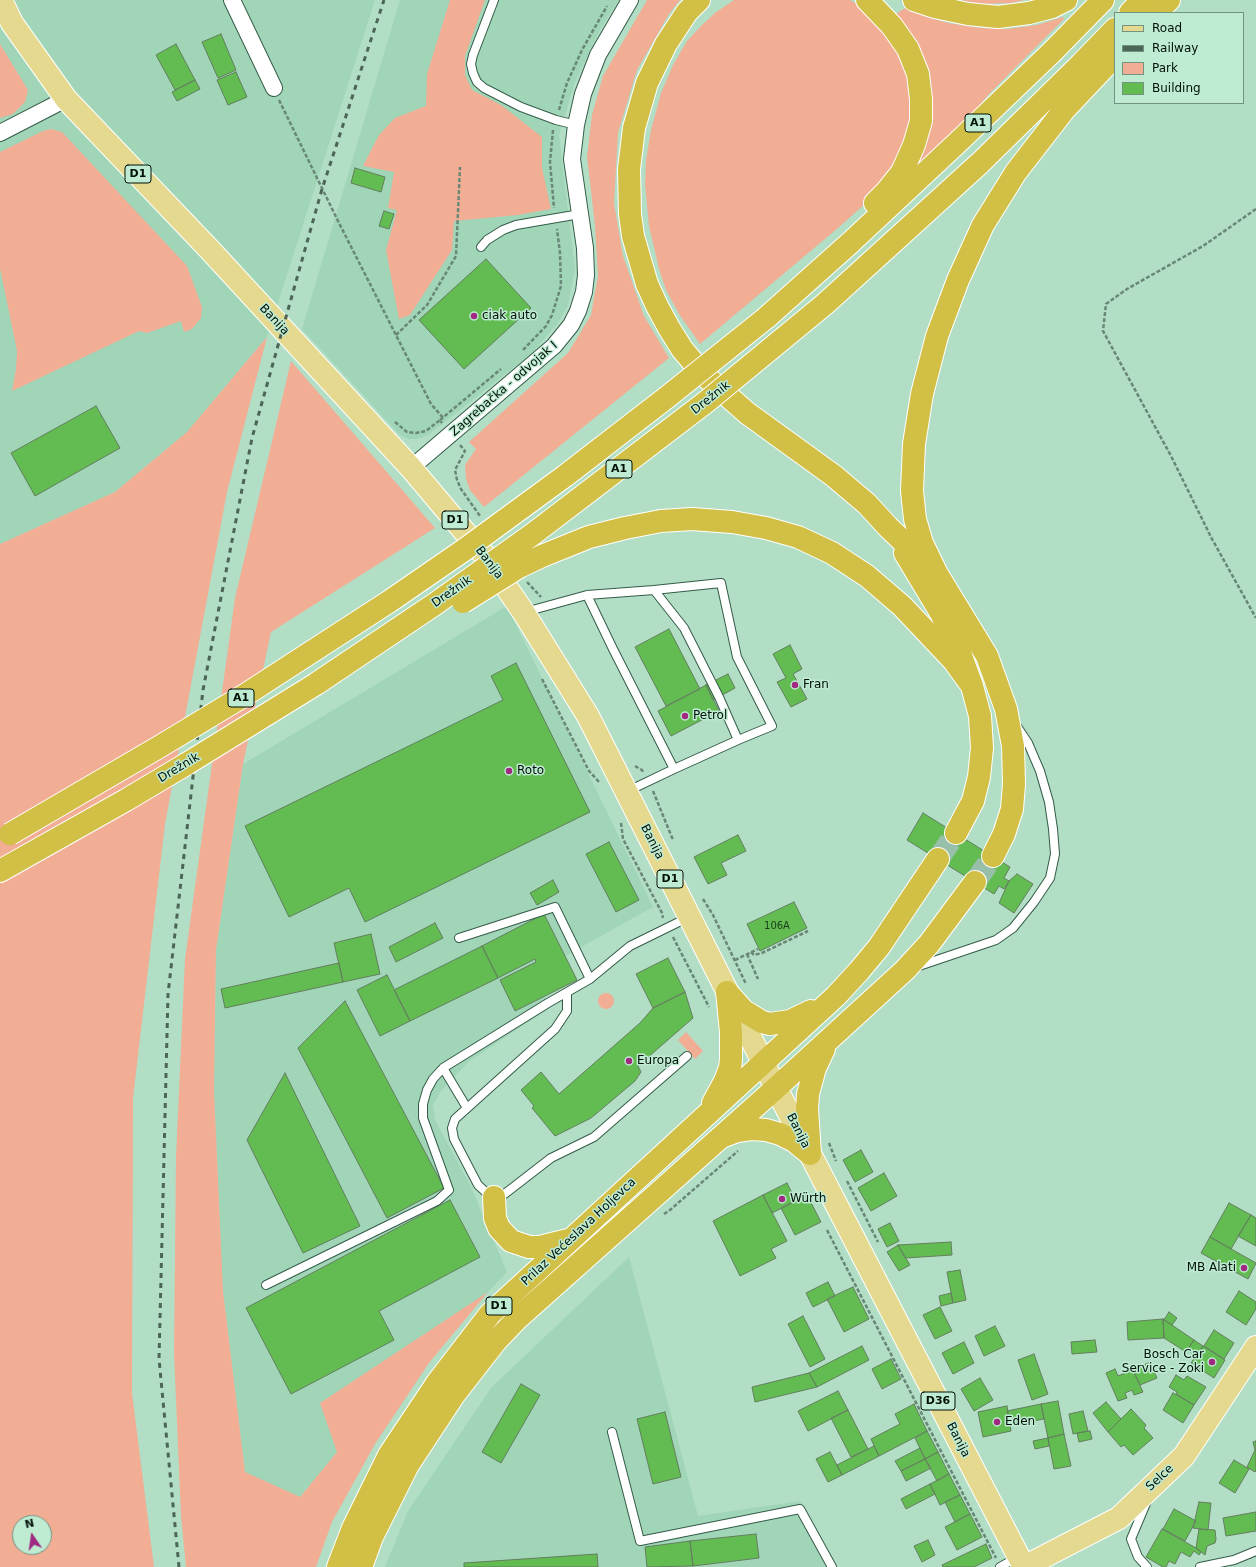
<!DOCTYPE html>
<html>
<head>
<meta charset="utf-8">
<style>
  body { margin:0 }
  #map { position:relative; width:1256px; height:1567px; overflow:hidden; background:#b2dec5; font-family:"DejaVu Sans",sans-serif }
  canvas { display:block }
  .legend { position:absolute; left:1114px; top:12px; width:130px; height:92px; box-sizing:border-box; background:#beebd2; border:1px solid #739381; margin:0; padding:5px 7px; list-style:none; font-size:12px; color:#021008 }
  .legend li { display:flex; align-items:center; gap:8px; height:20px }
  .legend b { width:20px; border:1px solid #739381 }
  .north { position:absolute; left:12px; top:1515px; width:40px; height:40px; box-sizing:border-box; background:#beebd2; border:1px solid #739381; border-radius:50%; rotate:347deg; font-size:11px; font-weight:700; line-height:16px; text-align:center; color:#021008 }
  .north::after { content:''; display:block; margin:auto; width:14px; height:18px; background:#a02981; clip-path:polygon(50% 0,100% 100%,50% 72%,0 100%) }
</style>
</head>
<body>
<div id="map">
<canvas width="1256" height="1567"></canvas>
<ul class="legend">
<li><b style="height:5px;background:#e4d98f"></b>Road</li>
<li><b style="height:5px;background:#4b6556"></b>Railway</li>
<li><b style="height:11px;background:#f2ad95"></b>Park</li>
<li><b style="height:11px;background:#63bc51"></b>Building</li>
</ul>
<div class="north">N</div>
</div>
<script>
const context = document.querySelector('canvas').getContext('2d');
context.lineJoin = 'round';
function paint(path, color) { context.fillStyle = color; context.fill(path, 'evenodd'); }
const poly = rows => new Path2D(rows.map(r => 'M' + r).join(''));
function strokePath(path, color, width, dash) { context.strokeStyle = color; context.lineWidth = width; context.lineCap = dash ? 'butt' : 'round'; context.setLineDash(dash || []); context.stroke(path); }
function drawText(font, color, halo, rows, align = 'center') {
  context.font = font + ' "DejaVu Sans",sans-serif'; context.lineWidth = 3; context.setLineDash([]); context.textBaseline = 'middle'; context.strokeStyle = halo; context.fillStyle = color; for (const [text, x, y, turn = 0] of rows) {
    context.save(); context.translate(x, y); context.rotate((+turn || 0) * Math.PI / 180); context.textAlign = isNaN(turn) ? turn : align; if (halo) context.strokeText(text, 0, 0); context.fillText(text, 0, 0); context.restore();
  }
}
const built = poly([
  [0,0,375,0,267,337,187,432,115,492,0,544],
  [400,0,619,0,602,26,575,82,559,135,575,269,568,305,558,323,532,353,427,436,417,439,408,439,400,435,302,329],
  [507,606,653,907,565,956,577,980,545,996,550,1008,468,1062,442,1090,433,1104,435,1120,471,1187,507,1272,337,1452,300,1497,245,1473,223,1291,214,1091,216,950,243,764],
  [629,1257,698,1516,801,1501,834,1567,385,1567,408,1511,491,1388]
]);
const green = poly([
  [450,0,485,0,465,56,465,75,472,90,501,105,542,137,542,168,551,209,518,215,454,221,452,250,410,315,399,319,386,250,397,210,388,208,394,172,363,166,379,135,395,118,426,106,427,74],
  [647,0,680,0,669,14,637,70,618,133,614,203,623,256,644,316,669,358,484,507,470,490,466,479,465,465,476,449,469,442,568,353,591,315,598,276,595,225,587,157,592,115,603,76],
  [734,0,850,0,865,9,904,59,914,100,908,146,875,195,838,228,700,344,679,314,666,290,659,269,649,226,645,184,646,160,651,130,661,93,673,65,687,41,701,26,715,13],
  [960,0,1025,0,1011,3,981,4],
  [905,8,921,15,948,23,981,28,1007,29,1037,25,1063,17,1064,19,989,94,967,120,915,170,926,141,896,14],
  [0,44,28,90,25,102,13,114,0,118],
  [51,129,62,132,187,266,202,307,201,318,192,329,184,332,181,321,147,333,139,331,12,391,16,369,17,351,0,268,0,152,43,131],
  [267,337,227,492,165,824,133,1098,132,1393,154,1567,0,1567,0,544,115,492,187,432],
  [20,1523,44,1523,44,1547,20,1547],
  [291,361,435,528,271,632,243,764,216,950,214,1091,223,1291,245,1472,300,1497,337,1452,320,1403,488,1292,429,1363,375,1444,332,1522,316,1567,186,1567,181,1516,174,1353,176,1157,185,959,235,598],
  '598 1001a8 8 0 1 1 16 0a8 8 0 1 1-16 0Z',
  [686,1032,703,1051,695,1059,678,1040]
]);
const building = poly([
  [221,34,236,70,218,78,202,42,221,34],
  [176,44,195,80,175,90,156,55,176,44],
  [236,72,247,97,228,105,217,80,236,72],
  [195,80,200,89,177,101,172,92,195,80],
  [355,168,385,177,381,192,351,183,355,168],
  [384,211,394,214,389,229,379,226,384,211],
  [486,259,531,308,464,369,419,320,486,259],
  [96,406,120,448,35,496,11,453,96,406],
  [669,629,700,689,666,706,635,647,669,629],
  [790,645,802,669,793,674,807,699,791,707,777,682,786,678,773,654,790,645],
  [516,663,590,812,365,922,349,888,289,917,245,826,503,700,491,676,516,663],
  [728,674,735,688,713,700,706,685,728,674],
  [706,685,719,711,671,736,658,711,706,685],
  [923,813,1010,867,1004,878,1009,881,1004,889,999,886,994,894,907,840,923,813],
  [738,835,746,851,721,863,727,875,708,884,694,857,738,835],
  [609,842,639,900,616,912,586,854,609,842],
  [1017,874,1033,884,1014,913,999,903,1009,881,1017,874],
  [553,880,559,892,537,905,530,893,553,880],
  [794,902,807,928,760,951,747,924,794,902],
  [544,914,577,980,515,1011,500,980,536,962,535,959,498,978,482,946,544,914],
  [435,923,443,938,396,962,389,947,435,923],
  [371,934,380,974,343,982,334,943,371,934],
  [482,946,498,978,410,1021,394,990,482,946],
  [668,958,685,992,653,1008,636,974,668,958],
  [339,963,343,982,225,1008,221,989,339,963],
  [387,975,410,1021,380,1036,357,990,387,975],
  [685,992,693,1018,638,1066,641,1072,635,1081,591,1118,555,1136,532,1108,534,1106,521,1090,541,1072,559,1094,640,1023,653,1008,685,992],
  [345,1001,444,1188,387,1218,298,1048,345,1001],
  [285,1073,360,1226,303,1253,247,1140,285,1073],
  [861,1150,873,1172,855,1182,843,1160,861,1150],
  [884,1173,897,1196,871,1211,858,1188,884,1173],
  [787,1183,796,1201,772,1213,763,1195,787,1183],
  [763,1195,787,1241,771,1249,776,1258,740,1276,713,1221,763,1195],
  [807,1195,821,1222,795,1235,781,1208,807,1195],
  [450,1200,480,1257,379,1311,394,1340,291,1394,246,1308,450,1200],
  [1229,1203,1251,1215,1231,1249,1210,1237,1229,1203],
  [1251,1215,1256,1218,1256,1246,1238,1236,1251,1215],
  [890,1223,899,1241,887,1247,878,1229,890,1223],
  [1210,1237,1256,1263,1248,1279,1201,1253,1210,1237],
  [951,1242,952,1255,905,1258,898,1245,951,1242],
  [898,1245,910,1265,899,1271,887,1252,898,1245],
  [960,1270,966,1300,953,1303,947,1272,960,1270],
  [828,1282,835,1296,813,1307,806,1293,828,1282],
  [853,1287,869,1319,844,1332,827,1299,853,1287],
  [1239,1291,1256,1302,1256,1309,1246,1325,1226,1312,1239,1291],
  [951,1293,953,1303,941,1306,939,1296,951,1293],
  [940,1307,952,1331,935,1339,923,1315,940,1307],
  [1169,1312,1177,1318,1172,1325,1164,1320,1169,1312],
  [803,1316,825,1359,810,1367,788,1324,803,1316],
  [1163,1319,1164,1338,1128,1340,1127,1322,1163,1319],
  [1163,1319,1194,1340,1186,1352,1164,1338,1163,1319],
  [995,1326,1005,1346,984,1356,975,1336,995,1326],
  [1214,1330,1234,1343,1224,1359,1204,1346,1214,1330],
  [1095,1340,1097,1352,1072,1354,1071,1342,1095,1340],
  [1194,1340,1203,1346,1196,1356,1187,1350,1194,1340],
  [964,1342,974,1363,953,1374,942,1353,964,1342],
  [862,1346,869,1360,817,1387,809,1373,862,1346],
  [1203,1346,1225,1360,1214,1378,1191,1363,1203,1346],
  [1034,1354,1048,1394,1032,1400,1018,1360,1034,1354],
  [891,1359,901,1379,882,1389,872,1369,891,1359],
  [1150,1362,1157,1378,1140,1385,1133,1370,1150,1362],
  [1115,1369,1118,1376,1133,1370,1143,1392,1134,1395,1132,1390,1125,1393,1127,1398,1118,1401,1106,1373,1115,1369],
  [809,1373,817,1387,755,1402,752,1387,809,1373],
  [1176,1375,1184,1380,1187,1376,1206,1387,1194,1405,1176,1394,1177,1392,1169,1387,1176,1375],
  [980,1378,993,1400,974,1411,961,1389,980,1378],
  [521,1384,540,1395,501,1463,482,1452,521,1384],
  [838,1391,848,1410,808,1431,798,1411,838,1391],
  [1173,1393,1194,1405,1183,1423,1163,1410,1173,1393],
  [1058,1401,1064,1434,1048,1438,1041,1404,1058,1401],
  [1106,1402,1121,1419,1108,1432,1093,1413,1106,1402],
  [914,1404,927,1431,879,1456,871,1439,900,1424,895,1414,914,1404],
  [1041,1404,1044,1419,1010,1425,1007,1411,1041,1404],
  [1007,1406,1011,1431,983,1437,978,1412,1007,1406],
  [1131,1409,1146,1425,1144,1428,1153,1438,1133,1455,1124,1445,1121,1447,1108,1432,1131,1409],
  [848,1410,868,1449,851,1457,831,1418,848,1410],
  [1083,1411,1088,1431,1073,1434,1069,1414,1083,1411],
  [665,1412,681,1477,653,1484,637,1419,665,1412],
  [927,1431,938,1452,925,1459,915,1438,927,1431],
  [1090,1431,1092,1439,1079,1442,1077,1433,1090,1431],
  [1064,1434,1071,1466,1054,1469,1048,1438,1064,1434],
  [1048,1438,1049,1446,1035,1449,1033,1441,1048,1438],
  [1256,1441,1256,1471,1255,1472,1247,1467,1255,1450,1253,1442,1256,1441],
  [874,1446,879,1456,842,1475,837,1465,874,1446],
  [920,1448,925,1459,901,1471,895,1461,920,1448],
  [830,1452,842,1475,828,1482,816,1459,830,1452],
  [938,1452,949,1474,937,1481,925,1459,938,1452],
  [925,1459,931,1468,906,1481,901,1471,925,1459],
  [1234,1460,1249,1469,1235,1493,1219,1483,1234,1460],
  [949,1474,960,1495,940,1505,930,1484,949,1474],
  [930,1484,935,1494,906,1509,901,1499,930,1484],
  [960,1495,970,1514,955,1522,945,1502,960,1495],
  [1199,1502,1211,1503,1208,1530,1193,1528,1199,1502],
  [1174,1509,1196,1521,1185,1541,1163,1529,1174,1509],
  [1256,1512,1256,1531,1226,1536,1223,1518,1256,1512],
  [970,1514,982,1537,957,1550,945,1527,970,1514],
  [1162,1529,1196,1548,1201,1552,1199,1555,1194,1551,1190,1557,1181,1552,1175,1564,1169,1561,1166,1567,1163,1567,1146,1557,1162,1529],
  [1199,1529,1215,1530,1216,1539,1215,1543,1207,1546,1205,1555,1196,1548,1199,1529],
  [756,1534,759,1558,693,1566,690,1541,756,1534],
  [928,1540,935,1555,922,1562,914,1546,928,1540],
  [690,1541,693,1566,647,1567,645,1547,690,1541],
  [986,1544,992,1558,974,1567,943,1567,942,1565,986,1544],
  [597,1554,598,1567,464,1567,464,1563,597,1554]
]);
const highwayTunnel = poly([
  [938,859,956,833],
  [975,882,993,856]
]);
const path = poly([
  [279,100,338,221,431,404,444,419],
  [559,110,567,83,582,50,607,6],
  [553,130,550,162,554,208],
  [1256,209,1203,246,1127,289,1106,304,1103,331,1171,456,1212,539,1256,618],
  [396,335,427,305,456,256,460,167],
  [523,350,546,326,552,315,561,286,560,253,557,229],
  [440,420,501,369],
  [395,422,407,432,416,433,426,431,440,420,442,423],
  [460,445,465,451,455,470,457,480,461,489,480,516],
  [527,582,541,597],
  [542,679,589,771,600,783],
  [635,766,642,770,643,772],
  [653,791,673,840],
  [621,823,623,839,662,913,663,918],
  [703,899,713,915,746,984],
  [673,937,709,1007],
  [751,952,754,955,762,953,808,931],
  [747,954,758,979],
  [735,960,758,949],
  [829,1143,836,1161],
  [847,1181,878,1242],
  [664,1214,670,1210,738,1151],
  [827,1230,996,1558]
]);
const lane = poly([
  [494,0,473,55,471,64,473,73,477,82,484,88,521,107,556,120,576,125],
  [481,247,487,240,503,230,516,225,580,214],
  [654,590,721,583,737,657,772,726,738,740],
  [587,595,613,649,674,769],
  [525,612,587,595,654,590,684,628,719,697,738,740,674,769,628,791],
  [459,938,555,907,590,979],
  [916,967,996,940,1013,928,1034,902,1050,878,1055,854,1053,829,1049,802,1040,771,1028,743,1016,725],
  [567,993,567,1011,555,1029,455,1119,452,1128,454,1139,478,1185,489,1195,494,1197,503,1195,511,1189,551,1158,594,1137,687,1056],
  [443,1068,467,1108],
  [266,1285,437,1201,449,1190,423,1118,423,1104,427,1090,433,1079,443,1068,548,1003,590,979,630,946,689,917],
  [612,1432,640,1541,800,1509,832,1567],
  [1000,1567,1018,1557],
  [1147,1567,1138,1557,1131,1539,1147,1501],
  [1200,1567,1234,1560,1256,1551]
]);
const street = poly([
  [232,0,274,88],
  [0,133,66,99],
  [411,468,554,346,571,325,578,311,584,292,586,275,585,248,572,159,576,125,583,94,598,55,630,0]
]);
const primary = poly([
  [1,0,12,23,66,99,210,250,411,468,485,556,524,613,588,716,776,1088,1024,1567,1119,1518,1184,1456,1256,1347]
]);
const highway = poly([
  [699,0,687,12,666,44,647,83,634,128,629,169,630,214,633,236,647,284,657,306,669,328,682,349,703,374,747,413,834,476,867,504,888,527,929,566],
  [867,0,892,26,908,49,918,74,921,99,921,121,914,145,902,172,886,192,875,203],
  [914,0,935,7,968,14,998,17,1029,13,1052,7,1066,0],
  [1130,13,1142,0],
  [1156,13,1169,0],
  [869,264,980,163,1081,64,1115,29],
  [766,318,850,243,956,144,1052,52,1103,0],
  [661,521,692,519,732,522,766,528,798,537,832,553,867,576,902,606,954,661,972,686],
  [905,553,941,613,960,653,972,686,980,716,982,748,979,777,973,801,956,833],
  [993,856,1004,834,1012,809,1014,784,1013,746,1006,709,987,656,937,574,922,543,915,519,912,491,914,444,922,394,937,336,958,280,983,225,1016,172,1064,110,1115,56],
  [0,871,126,800,188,763],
  [727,992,744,1011,762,1022,770,1024,790,1021,811,1011],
  [713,1103,725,1081,730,1068,731,1059,731,1032,727,992],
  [724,1136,737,1131,752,1129,766,1130,780,1134,794,1141,810,1154],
  [810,1154,807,1109,808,1094,815,1068,824,1049],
  [494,1197,495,1218,499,1228,511,1241,529,1247,540,1247,568,1240],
  [338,1567,353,1528,389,1455,437,1383,490,1314,836,996,859,971,879,947,938,859],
  [361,1567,372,1537,408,1465,454,1395,496,1341,518,1318,776,1088,905,970,929,944,975,882]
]);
const rail = poly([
  [179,1567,159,1359,168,994,203,690,252,438,322,189,384,0]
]);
const highwayBridge = poly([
  [463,602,519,567,542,556,589,537,625,528,661,521],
  [188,763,316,684,435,604,533,534,706,402,825,304,869,264],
  [10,834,159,747,245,695,390,601,464,550,565,476,666,398,766,318]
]);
const markers = [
  [474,316,4,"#a02981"],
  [795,685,4,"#a02981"],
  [685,716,4,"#a02981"],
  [509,771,4,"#a02981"],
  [629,1061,4,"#a02981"],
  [782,1199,4,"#a02981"],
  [1244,1268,4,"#a02981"],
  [1212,1362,4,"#a02981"],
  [997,1422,4,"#a02981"]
];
const numberNames = [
  ["106A",777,926]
];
const shields = [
  [978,123,26],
  [138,174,26],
  [619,469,26],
  [455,520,26],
  [241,698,26],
  [670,879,26],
  [499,1306,26],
  [938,1401,34]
];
const shieldNames = [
  ["A1",978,123],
  ["D1",138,174],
  ["A1",619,469],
  ["D1",455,520],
  ["A1",241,698],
  ["D1",670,879],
  ["D1",499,1306],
  ["D36",938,1401]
];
const poiNames = [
  ["ciak auto",482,316],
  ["Fran",803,685],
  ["Petrol",693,716],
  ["Roto",517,771],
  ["Europa",637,1061],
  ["Würth",790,1199],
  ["MB Alati",1236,1268,"right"],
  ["Bosch Car",1204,1355,"right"],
  ["Service - Zoki",1204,1369,"right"],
  ["Eden",1005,1422]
];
const streetNames = [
  ["Banija",274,320,47],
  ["Zagrebačka - odvojak I",504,389,-41],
  ["Drežnik",711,398,-38],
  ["Banija",489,563,53],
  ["Drežnik",452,592,-35],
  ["Drežnik",179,768,-31],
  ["Banija",652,842,63],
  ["Banija",798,1131,63],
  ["Prilaz Većeslava Holjevca",579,1232,-43],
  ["Banija",958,1440,63],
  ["Selce",1160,1478,-43]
];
paint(built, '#a0d5b8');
paint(green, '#f2ad95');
paint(building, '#63bc51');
strokePath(building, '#637e5e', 1);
strokePath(highwayTunnel, '#98bfa9', 22, [22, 11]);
strokePath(lane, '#345c48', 10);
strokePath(street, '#345c48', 18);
strokePath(primary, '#fff', 24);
strokePath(highway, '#fff', 24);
strokePath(path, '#688776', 2.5, [4, 2]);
strokePath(lane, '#fff', 8);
strokePath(street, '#fff', 16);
strokePath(primary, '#e4d98f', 22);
strokePath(highway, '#d2bf45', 22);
strokePath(rail, '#4b6556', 3, [5, 5]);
strokePath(highwayBridge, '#fff', 24, []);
strokePath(highwayBridge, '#d2bf45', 22);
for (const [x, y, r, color] of markers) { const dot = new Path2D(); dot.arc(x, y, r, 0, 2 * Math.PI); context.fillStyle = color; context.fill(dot); strokePath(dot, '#beebd2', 1.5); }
drawText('10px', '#1a3b1a', null, numberNames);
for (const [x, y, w] of shields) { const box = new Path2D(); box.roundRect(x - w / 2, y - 9, w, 18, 3); context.fillStyle = '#beebd2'; context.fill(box); strokePath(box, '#021008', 1); }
drawText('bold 11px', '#021008', null, shieldNames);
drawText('12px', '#021008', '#beebd2', poiNames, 'left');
drawText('12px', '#021008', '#beebd2', streetNames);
</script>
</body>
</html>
